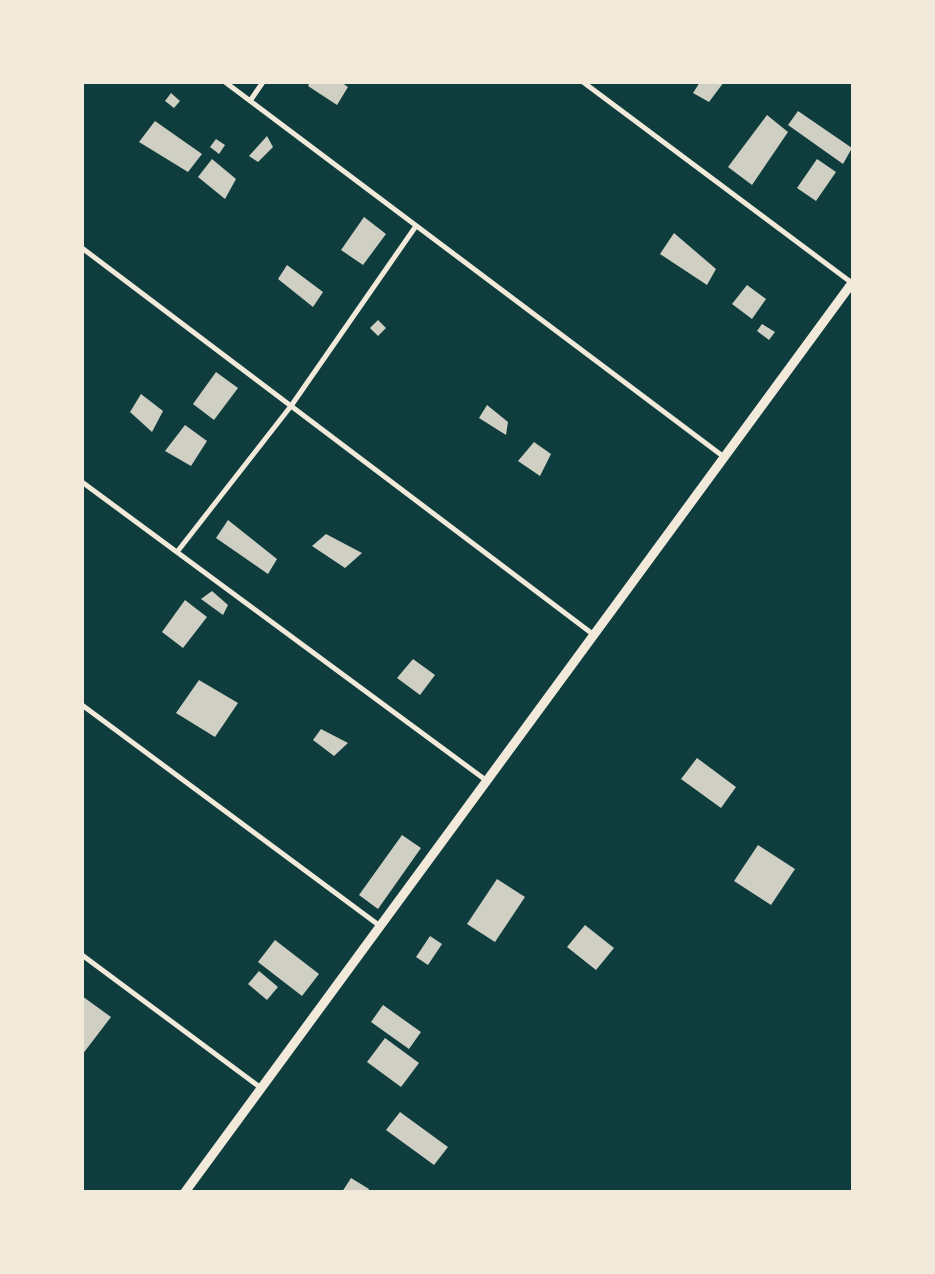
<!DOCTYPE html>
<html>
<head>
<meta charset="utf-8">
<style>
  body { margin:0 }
  #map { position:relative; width:935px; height:1274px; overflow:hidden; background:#0f3d3e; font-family:"PT Sans Narrow",sans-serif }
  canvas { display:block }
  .frame { position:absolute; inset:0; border:84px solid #f1e9da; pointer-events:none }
</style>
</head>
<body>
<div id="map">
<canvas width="935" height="1274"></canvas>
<div class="frame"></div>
</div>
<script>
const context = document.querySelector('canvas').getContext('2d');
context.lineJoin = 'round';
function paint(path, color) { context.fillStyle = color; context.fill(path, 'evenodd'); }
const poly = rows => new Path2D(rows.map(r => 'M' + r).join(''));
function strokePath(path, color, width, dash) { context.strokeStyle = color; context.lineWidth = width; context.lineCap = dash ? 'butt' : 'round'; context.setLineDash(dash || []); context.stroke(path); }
const building = poly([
  [310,82,341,82,348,87,337,105,308,86],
  [700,82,724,82,709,102,693,93],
  [171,93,180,101,174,108,165,101],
  [798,111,852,148,843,164,788,125],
  [767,115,788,132,752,185,728,167],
  [155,121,202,154,188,172,139,142],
  [267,136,273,147,258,162,249,156],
  [216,139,225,145,219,154,210,147],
  [212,159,236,179,225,199,198,177],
  [817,159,836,172,816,201,797,188],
  [364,217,386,234,363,265,341,250],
  [674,233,716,269,707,285,660,254],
  [287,265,323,292,313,307,278,279],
  [747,285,766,299,752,319,732,304],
  [378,320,386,328,378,336,370,328],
  [762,324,775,332,769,340,757,331],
  [216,372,238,388,214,420,193,404],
  [141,394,163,411,152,432,130,412],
  [487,405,508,422,506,435,479,418],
  [185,425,207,441,191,466,165,451],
  [534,442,551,454,540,476,518,461],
  [228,520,277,559,268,574,216,538],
  [326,534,362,553,345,568,312,546],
  [212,591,228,605,223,615,201,599],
  [185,600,207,617,183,648,162,632],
  [413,659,435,675,420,695,397,678],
  [199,680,238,703,215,737,176,713],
  [321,729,348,743,334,756,313,740],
  [697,758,736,787,721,808,681,779],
  [402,835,421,848,378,909,359,895],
  [758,845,795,869,771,905,734,881],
  [497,879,525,897,495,942,467,924],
  [585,925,614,948,596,970,567,947],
  [430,936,442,944,428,965,416,957],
  [275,940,319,974,302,996,258,962],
  [259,971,278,987,267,1000,248,984],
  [82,996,111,1017,82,1055],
  [383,1005,421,1032,409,1049,371,1022],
  [385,1038,419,1063,401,1087,367,1062],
  [400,1112,448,1147,434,1165,386,1130],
  [351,1178,369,1189,368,1192,342,1192]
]);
const minor = poly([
  [225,82,724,457],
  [583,82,852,283],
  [250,101,263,82],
  [82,248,594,635],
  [82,482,487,781],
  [177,552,291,406,416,226],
  [82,705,380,926],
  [82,955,261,1088]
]);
const tertiary = poly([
  [185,1192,852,283]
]);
paint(building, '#cfcfc3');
strokePath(minor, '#f1e9da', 5);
strokePath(tertiary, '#f1e9da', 9);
</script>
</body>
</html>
